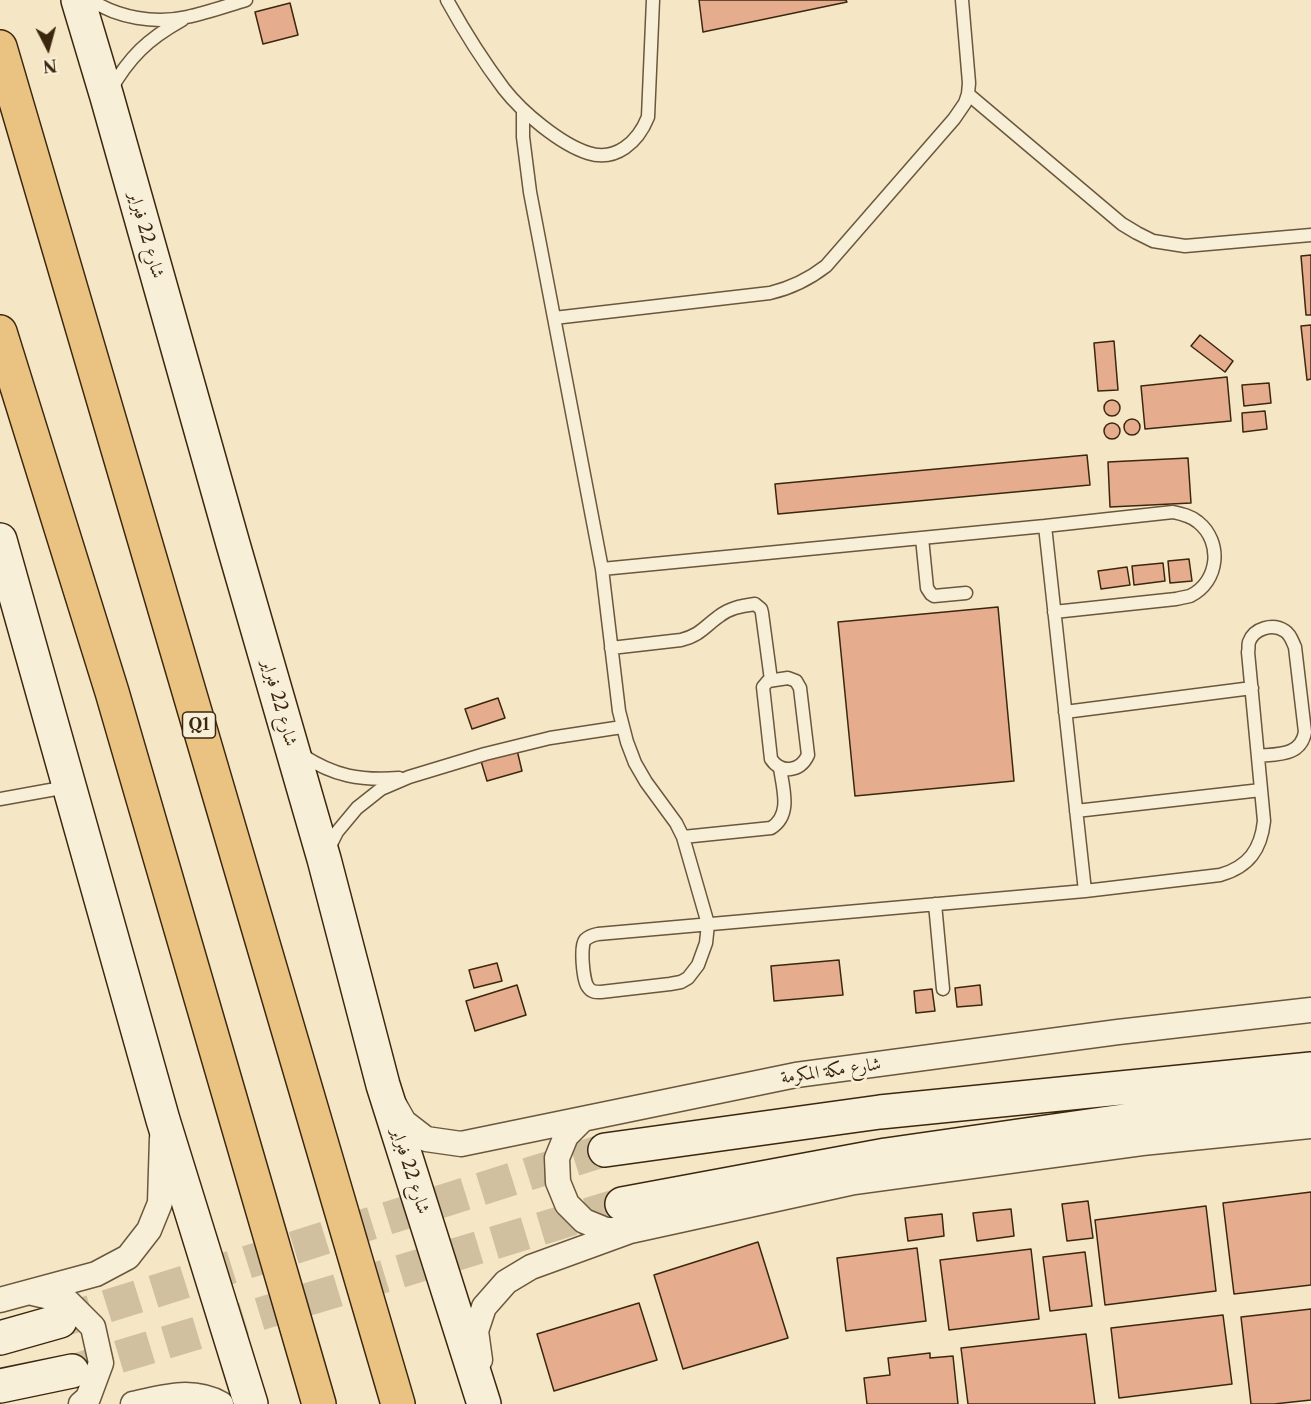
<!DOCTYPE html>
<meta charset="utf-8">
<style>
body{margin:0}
#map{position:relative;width:1311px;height:1404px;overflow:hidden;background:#f5e6c5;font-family:"Libre Caslon Text",serif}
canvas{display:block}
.north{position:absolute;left:18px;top:18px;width:60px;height:60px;-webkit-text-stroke:4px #f8efd9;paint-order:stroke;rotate:174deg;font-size:16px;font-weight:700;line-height:24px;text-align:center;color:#3b270e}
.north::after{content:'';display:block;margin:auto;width:21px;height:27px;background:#3b270e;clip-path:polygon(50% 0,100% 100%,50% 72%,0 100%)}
</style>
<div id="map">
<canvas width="1311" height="1404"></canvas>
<div class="north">N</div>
</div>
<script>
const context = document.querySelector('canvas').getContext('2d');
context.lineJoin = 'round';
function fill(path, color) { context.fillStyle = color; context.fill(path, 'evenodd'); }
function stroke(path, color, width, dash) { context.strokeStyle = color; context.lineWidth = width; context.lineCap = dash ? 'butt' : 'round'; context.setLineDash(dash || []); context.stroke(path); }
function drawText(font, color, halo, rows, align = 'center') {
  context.font = font + ' "Libre Caslon Text",Amiri,serif'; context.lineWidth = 5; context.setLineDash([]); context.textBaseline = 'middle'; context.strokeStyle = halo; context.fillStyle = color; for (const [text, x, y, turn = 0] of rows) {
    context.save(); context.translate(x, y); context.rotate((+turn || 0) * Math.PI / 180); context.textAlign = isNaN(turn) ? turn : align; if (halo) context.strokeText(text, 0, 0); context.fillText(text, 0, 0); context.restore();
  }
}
const building = new Path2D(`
 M699,0h147l1,2 -144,30z
 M290,3l8,32 -35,9 -8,-32z
 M1311,255v60h-5l-5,-59z
 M1311,325v54l-4,1 -6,-54z
 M1200,335l33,26 -8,11 -34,-26z
 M1114,341l4,49 -20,1 -4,-48z
 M1227,377l4,44 -86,8 -4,-43z
 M1269,383l2,20 -27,3 -2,-21z
 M1104 408a8 8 0 1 1 16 0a8 8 0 1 1-16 0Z
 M1265,411l2,18 -24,3 -1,-19z
 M1124 427a8 8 0 1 1 16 0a8 8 0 1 1-16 0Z
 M1104 431a8 8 0 1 1 16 0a8 8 0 1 1-16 0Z
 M1087,455l3,30 -312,29 -3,-30z
 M1188,458l3,45 -81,4 -2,-45z
 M1189,559l3,22 -22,2 -2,-22z
 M1163,563l2,18 -31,4 -2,-19z
 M1127,567l3,18 -29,4 -3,-18z
 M998,607l16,174 -159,15 -17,-174z
 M498,698l7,20 -33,11 -7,-20z
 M517,750l5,21 -35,10 -6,-20z
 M839,960l4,35 -69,6 -3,-35z
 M497,963l5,18 -28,7 -5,-18z
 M517,985l9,30 -51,16 -9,-30z
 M980,985l2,20 -25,2 -2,-19z
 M932,989l3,22 -19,2 -2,-22z
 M1311,1192v93l-77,9 -11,-91z
 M1088,1201l5,37 -26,3 -5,-37z
 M1206,1206l10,85 -111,14 -10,-85z
 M1011,1209l3,27 -37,5 -4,-28z
 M942,1214l2,22 -36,5 -3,-23z
 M758,1242l30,96 -105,31 -29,-94z
 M917,1248l9,73 -80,10 -9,-73z
 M1031,1249l8,70 -90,11 -9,-70z
 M1085,1252l7,54 -42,5 -7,-54z
 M639,1303l18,57 -103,31 -17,-57z
 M1311,1309v91l-37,4h-23l-10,-87z
 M1223,1315l9,69 -113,14 -8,-70z
 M1086,1334l9,70h-127l-7,-56z
 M930,1353v5l23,-2 5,48h-91l-3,-26 26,-3 -2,-17z`);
const secondaryTunnel = new Path2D(`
 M60,1321l545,-171
 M72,1371l550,-167`);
const service = new Path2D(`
 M91,0c27,18 64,24 96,17 19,-4 39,-11 59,-17
 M447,0c17,31 36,61 57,89 18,23 56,55 84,64 28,9 50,-11 60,-36l5,-117
 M110,91c19,-34 38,-52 72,-71
 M968,94l154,130 15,9 16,8 32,5 126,-11
 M523,110v27l7,55 72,377 17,142 8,31 8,21 11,19 30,41 7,14 25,87 -2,19 -8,22 -10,13 -7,4 -11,2 -69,8c-6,0 -10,0 -13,-5 -5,-6 -8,-41 -3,-47 4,-4 8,-5 13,-6l487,-43 135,-16c29,-8 41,-26 44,-54l-16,-169c1,-3 0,-7 1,-10 5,-14 24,-19 36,-11 6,4 7,10 10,16l10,85c-4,24 -27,22 -47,24
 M554,318l216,-25c21,-5 38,-13 56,-27l128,-147 11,-16 3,-9 1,-11 -7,-83
 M1045,526l40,365
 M922,538l5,50 4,6 3,2 32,-3
 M602,569l443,-43 128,-14c9,2 18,4 25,10 25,20 21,60 -8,74 -5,1 -10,2 -14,3l-122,13
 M611,648l70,-8c19,-5 22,-12 37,-23 11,-9 23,-11 37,-13l6,5 1,4 9,67
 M788,678l8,3 4,7 8,67c-8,17 -27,19 -37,4l-8,-72 5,-6z
 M1065,712l187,-24
 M302,755c32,21 58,26 97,23
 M0,799l67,-12
 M1076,811l185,-21
 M683,837l88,-9c21,-13 12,-39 9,-60
 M328,850l9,-18 20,-24 24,-19 28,-12 76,-23 65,-16 72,-11
 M935,904l8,85`);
const minor = new Path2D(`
 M395,1106l9,16 22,17 35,5 335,-69 322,-43 193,-22
 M583,1119l-17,17 -9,22 1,24 9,22 17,17 22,9h19
 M33,1293l34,8 26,26 8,36 -13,35 -7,6
 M0,1300l96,-26 32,-17 21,-27 11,-27 2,-65
 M480,1360l-4,-29 8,-24 22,-25 25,-15 99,-36 224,-49 288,-39 169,-17
 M133,1404c30,-7 60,-16 88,0`);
const secondary = new Path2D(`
 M78,0l29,97 126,447 91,315 59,226 101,319
 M0,540l163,580 88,284
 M605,1150l275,-38 431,-43
 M622,1204l264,-49 293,-42 132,-13
 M0,1338l60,-17
 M0,1386l72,-15`);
const motorway = new Path2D(`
 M0,47l398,1357
 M0,332l112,360 207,712`);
const shields = [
 [199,725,33]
];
const shieldNames = [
 ["Q1",199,725]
];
const streetNames = [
 ["شارع 22 فبراير",146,235,74],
 ["شارع 22 فبراير",279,703,74],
 ["شارع مكة المكرمة",831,1071,-8],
 ["شارع 22 فبراير",410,1171,72]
];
fill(building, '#e5ad8d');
stroke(building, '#3b270e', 1.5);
stroke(secondaryTunnel, '#d0c0a0', 33, [33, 16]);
stroke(service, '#6a573c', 15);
stroke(minor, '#6a573c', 27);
stroke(secondary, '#3b270e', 36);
stroke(motorway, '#3b270e', 36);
stroke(service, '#f8efd9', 12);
stroke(minor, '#f8efd9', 24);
stroke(secondary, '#f8efd9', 33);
stroke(motorway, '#eac382', 33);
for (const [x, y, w] of shields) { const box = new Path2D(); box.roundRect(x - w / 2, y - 13, w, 26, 4.5); context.fillStyle = '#f8efd9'; context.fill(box); stroke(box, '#3b270e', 1.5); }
drawText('bold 16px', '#3b270e', null, shieldNames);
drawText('18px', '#3b270e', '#f8efd9', streetNames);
</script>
